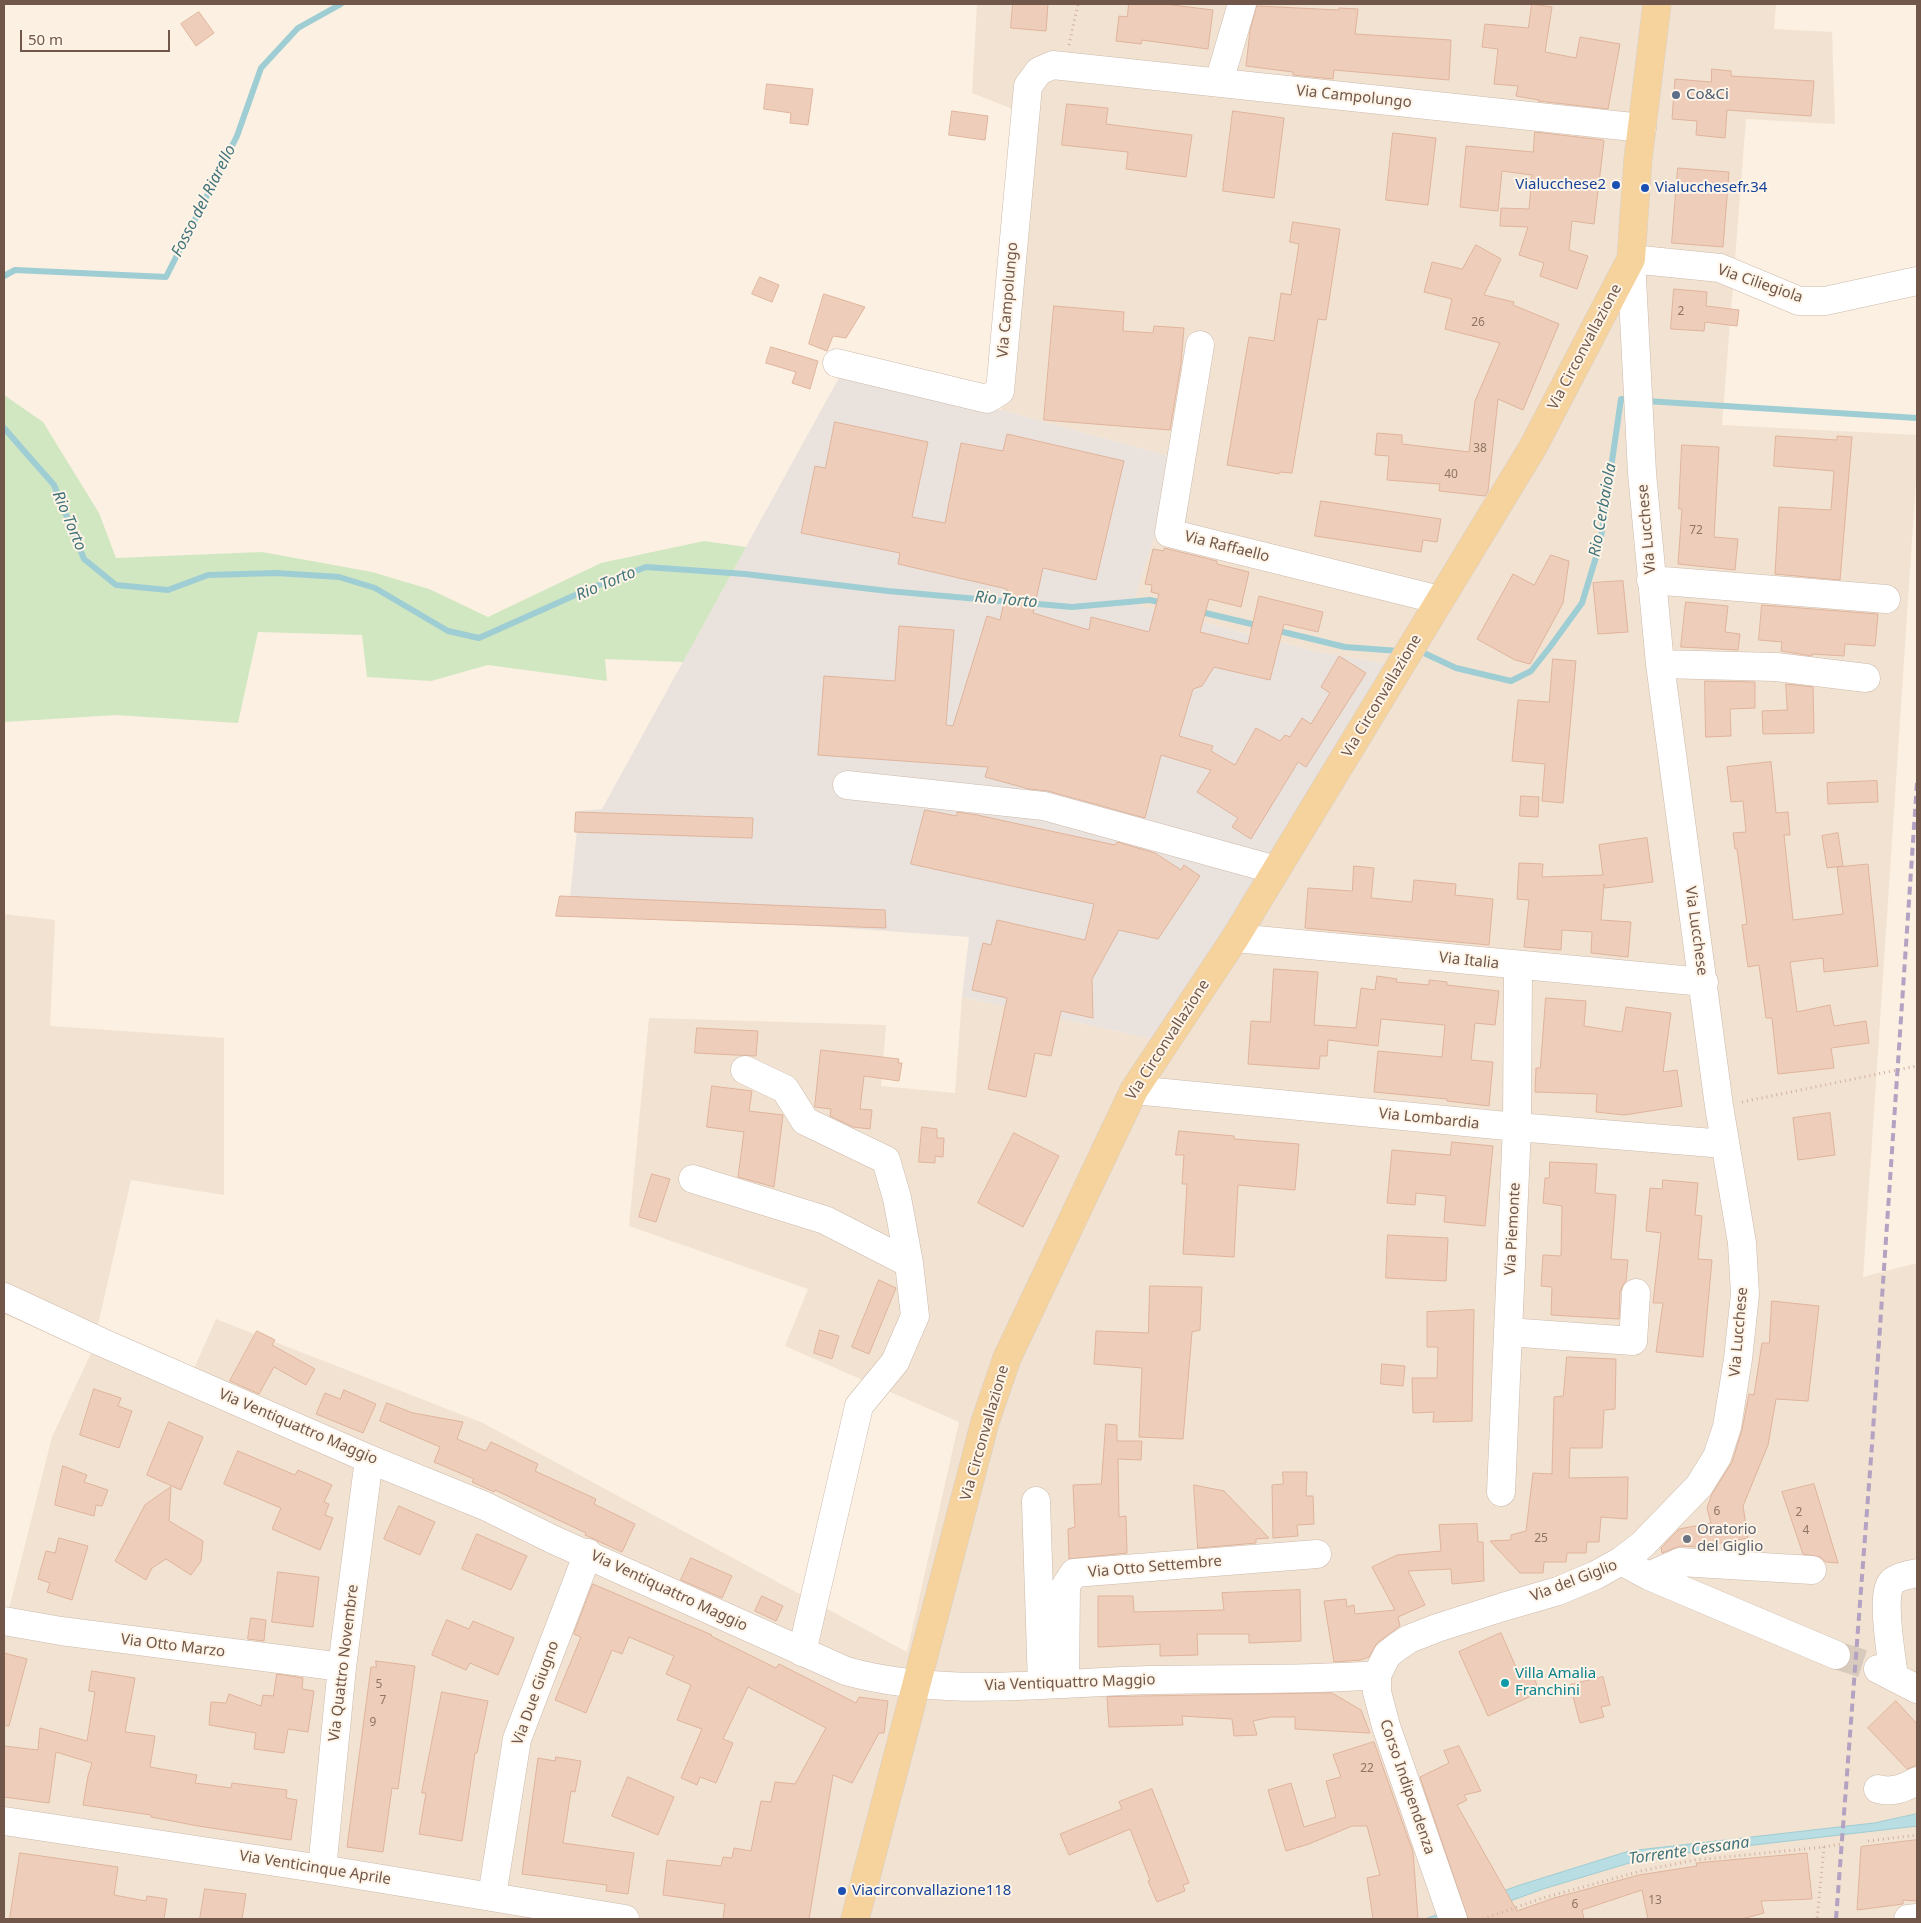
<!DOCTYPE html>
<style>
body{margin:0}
#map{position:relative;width:1921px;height:1923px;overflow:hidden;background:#fbf0e2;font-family:"Noto Sans",sans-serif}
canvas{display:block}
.frame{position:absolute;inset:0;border:5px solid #70574a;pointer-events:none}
.scale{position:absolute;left:20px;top:30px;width:150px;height:22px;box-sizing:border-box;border:2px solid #70574a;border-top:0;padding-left:6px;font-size:15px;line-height:18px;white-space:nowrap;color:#70574a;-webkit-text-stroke:4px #fef4e7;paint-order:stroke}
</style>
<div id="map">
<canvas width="1921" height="1923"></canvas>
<div class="frame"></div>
<div class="scale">50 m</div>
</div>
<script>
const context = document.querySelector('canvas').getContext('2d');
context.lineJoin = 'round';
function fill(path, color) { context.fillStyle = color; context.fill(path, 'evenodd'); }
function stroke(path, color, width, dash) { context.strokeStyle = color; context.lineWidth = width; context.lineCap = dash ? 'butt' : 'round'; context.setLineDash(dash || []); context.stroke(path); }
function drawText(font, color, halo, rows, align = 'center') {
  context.font = font + ' "Noto Sans",sans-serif'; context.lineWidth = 4; context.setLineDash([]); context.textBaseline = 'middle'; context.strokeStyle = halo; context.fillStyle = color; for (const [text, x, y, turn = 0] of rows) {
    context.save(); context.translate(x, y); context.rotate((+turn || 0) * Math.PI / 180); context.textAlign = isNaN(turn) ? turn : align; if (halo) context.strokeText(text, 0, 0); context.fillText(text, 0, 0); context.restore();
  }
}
const residential = new Path2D(`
 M977,4h799l-2,25 58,3 3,92 -89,-5 -24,306 195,10v30l-54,812 54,-14v656h-1913v-311l5,1 43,-172 40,-86 -88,-37v-400l51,6 -5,106 174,12v157l-93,-15 -39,171 92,40 32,-72 267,104 424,229 52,-230 -174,-76 23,-57 -179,-63 20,-208 237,7 -5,61 74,7 7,-96 204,45 226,-377 -74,-13 -185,-48 46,-145 -178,-49 32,-293 -61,-24z`);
const industrial = new Path2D(`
 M841,374l160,36 178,49 -46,145 185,48 74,13 -226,377 -204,-45 7,-60 -400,-29 10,-97 23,-2z`);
const green = new Path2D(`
 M4,395l39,27 56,91 17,45 146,-6 110,20 57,17 59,28 113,-54 103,-22 42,6 -63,115 -78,-3 2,22 -119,-16 -57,16 -64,-4 -5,-42 -104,-3 -20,91 -122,-8 -112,7z`);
const water = new Path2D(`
 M1917,1814v12l-223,26 -58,9 -93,28 -82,30h-36l95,-34 109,-34 245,-28z`);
const stream = new Path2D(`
 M4,276l11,-6 151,7 71,-141 24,-68 37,-40 43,-24
 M1646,401l271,17
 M4,428l50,57 30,74 32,26 52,5 40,-15 68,-2 63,4 36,11 73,43 31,7 112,-50 55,-21 99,7 143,17 124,11
 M1027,603l45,4 78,-7 13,3
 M1197,611l63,15
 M1275,630l70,17 54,4
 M1426,654l30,14 55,13 20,-10 19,-24 32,-44 18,-59 21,-145 12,1`);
const building = new Path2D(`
 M1013,4h35l-2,27 -35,-3z
 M1129,4h35l49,6 -5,39 -66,-9 -1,4 -25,-3 3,-25 8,1z
 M1532,4l20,3 -7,45 31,6 4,-21 40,7 -12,65 -70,-8 1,-1 -23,-4 2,-10 -24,-2 4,-35 -16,-2 3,-23 43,4z
 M1257,6l82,4v-2l19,1 -3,25 96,6 -2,40 -115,-10 -1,9 -40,-4v-3l-47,-6 4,-35z
 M199,12l15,21 -18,13 -15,-22z
 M1712,69l19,2v5l83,5 -3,35 -84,-6 -2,28 -29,-3 1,-14 -25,-2 3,-40 36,3z
 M767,84l46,5 -5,36 -18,-2 1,-10 -27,-4z
 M1067,104l41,4 -2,16 86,11 -6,42 -60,-8 2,-17 -66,-7z
 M952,111l36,5 -3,24 -36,-5z
 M1233,111l51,7 -10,80 -51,-7z
 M1535,132l68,8 1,1 -10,83 -22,-3 -3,29 19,6 -11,33 -37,-13 4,-13 -25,-8 9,-28 -28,-1 1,-18 28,1 3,-34 -30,-4 -4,40 -38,-4 6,-61 67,6z
 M1393,133l43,5 -8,67 -42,-5z
 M1678,168l51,4 -6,75 -51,-4z
 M1293,222l47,7 -14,91 -8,-1 -26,154 -13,-1v2l-52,-9 22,-128 25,4 7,-48 10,2 8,-51 -9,-2z
 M1476,245l25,14 -17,36 30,7 -1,3 46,19 -36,86 -25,-11 -10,92 -3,5 -46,-5 1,-7 -53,-4 2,-24 -14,-1 2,-22 25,2v9l67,8 6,-51 25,-58 -55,-14 7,-30 -28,-7 8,-30 30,7z
 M760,277l19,8 -7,17 -20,-8z
 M1674,289l33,3 -1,14 33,4 -2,16 -32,-4 -1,9 -33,-2z
 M824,294l41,13 -19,31 -13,-2 -6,15 -18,-7z
 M1054,306l70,6 -1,19 30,2 1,-7 30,2 -3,36 -11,66 -126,-10z
 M771,347l47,14 -8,28 -18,-6 4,-11 -30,-9z
 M835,422l93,20 -16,75 33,6 16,-80 42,8 4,-17 117,27 -28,119 -53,-12 -10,45 56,17 2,-13 58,15 10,-38 -8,-2 1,-7 -7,-1 8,-35 11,2v-3l53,13v3l32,8 -8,35 -32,-8 -9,33 48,12 11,-48 64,16 -5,20 -34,-8 -14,56 -56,-13 -12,19 -9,3 -14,47 34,10 -2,5 24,14 21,-37 24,13 5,-6 5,2 12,-19 9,6 19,-31 -9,-6 18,-31 27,17 -60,94 -8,-5 -47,77 -19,-12 6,-9 -41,-26 14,-22 -50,-15 -16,63 -97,-27 -19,-2 -44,-12 3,-10 -170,-12 6,-79 71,5 4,-55 55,4 -8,95 7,1 34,-110 13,4 7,-31 -109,-25 2,-11 -99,-20 14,-67 10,2z
 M1776,436l61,4v-4l15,1 -12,143 -65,-6 4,-67 52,3 3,-39 -60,-5z
 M1682,445l37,2 -5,90 24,2 -3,31 -57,-6 4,-55h-3z
 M1321,501l120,18 -4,23 -14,-2 -2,12 -106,-16z
 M1551,555l18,6 -6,42 -33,61 -15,-4 -38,-21 36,-65 21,11z
 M1623,581l5,51 -30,2 -5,-51z
 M1686,602l42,4 -3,26 15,2 -2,16 -57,-3z
 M1762,605l116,9 -3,32 -30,-2 -1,12 -32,-2v2l-31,-5 1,-9 -23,-2z
 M1553,659l23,2 -13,142 -21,-2 3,-37 -33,-3 6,-61 31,2z
 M1705,681l50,1v26l-25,1 1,27 -25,1z
 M1786,684l27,3 1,46 -51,1 -1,-23 25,-1z
 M1771,762l5,51 12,-1 2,23h-6l9,85 50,-6 -6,-47 31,-3 10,102 -54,6 -1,-14 -33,4 7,50 33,-7 4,21 32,-5 3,22 -38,5 3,20 -56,6 -6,-56h-6l-7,-53 -11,2 -6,-42 5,-1 -10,-75h-2l-2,-16 13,-1 -3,-31 -12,1 -4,-35z
 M1877,781l1,21 -50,2 -1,-21z
 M1521,796l18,1 -1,20 -18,-1z
 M925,810l32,6v-4l20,3 138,30 2,-3 38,11 26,17 3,-5 16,11 -42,63 -39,-9 -27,49 1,39 -32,-7 -10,45 -16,-3 -9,44 -38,-8 19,-91 -35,-8 11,-47 8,2 6,-25 88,20 9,-36 -183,-40z
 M576,812l177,6 -1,20 -177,-6z
 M1838,833l5,33 -16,2 -5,-32z
 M1647,838l6,44 -48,6 -1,-4 -3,36 30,2 -3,35 -37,-4 1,-21 -30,-2 -1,20 -37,-3 5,-47 -12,-1 2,-36 24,1 -1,13 61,-2 -4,-30z
 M1354,866l20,2 -3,30 41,4 2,-22 42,4 -1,11 38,4 -4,46 -184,-17 3,-40 44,3z
 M560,896l325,14 1,18 -330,-12z
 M1274,969l44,3 -4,53 42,3 5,-40 14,2 2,-14 20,3 -1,3 33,3v-5l18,2v3l52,6 -4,34 -20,-2 -4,37 22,2 -4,44 -42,-5v-2l-73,-7 4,-41 64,6 3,-32 -64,-6 -3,27 -50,-6 -1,16h-7l-1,13 -71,-5 3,-43 19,1z
 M1546,998l40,3 -2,25 38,6 4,-25 45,6 -8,59 14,-2 5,36 -58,9 -28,-3 1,-18 -62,-2 1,-24h4z
 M697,1028l61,3 -2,25 -61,-3z
 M821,1050l78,9 -1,4h4l-3,18 -35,-5 -4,33 12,1 -2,19 -17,-2 -23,-11 1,-7 -16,-2z
 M712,1086l40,5 -3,20 34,4 -9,72 -36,-10 6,-45 -37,-5z
 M1830,1113l5,42 -37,5 -5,-42z
 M922,1127l15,2v9h7l-1,19 -8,-1v7l-16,-1z
 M1179,1131l55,5v3l65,5 -4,46 -57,-5 -4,72 -51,-3 4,-70h-5l2,-29h-8z
 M1014,1133l45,23 -36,71 -45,-24z
 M1452,1142l41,4 -8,80 -41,-4 2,-26 -30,-3 -1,12 -28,-2 5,-53 58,5z
 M1550,1162l47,2 -2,29 21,2 -5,64 17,1 -2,21 -3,4 -3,7 -1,27 -68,-4 1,-28 -11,-1 2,-31 18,1 1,-50 -19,-3 2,-25h4z
 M652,1174l18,5 -14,43 -17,-5z
 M1663,1180l35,3 -3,32 7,1 -4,43 14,1 -9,97 -47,-5 7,-49h-10l8,-70 -15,-2 4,-43 12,1z
 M1388,1235l60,3 -2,43 -60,-3z
 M879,1280l17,8 -27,66 -17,-7z
 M1150,1286l52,1 -2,43 -8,2 -9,107 -44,-2 3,-69 -48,-4 2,-33 52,2z
 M1772,1301l47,5 -11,95 -32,-2 -8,46 -25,61 5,32 -50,9 -18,-1 -18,7 -1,-5 18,-19 32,-6 -4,-15 5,-14 20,-32 10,-32 7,-36 5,1 8,-52h7z
 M1474,1310l-2,111 -39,1 1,-10 -21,1 -1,-35h25l1,-31h-11v-35z
 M820,1330l19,6 -7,23 -18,-6z
 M257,1331l18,9 -3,5 43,24 -9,16 -32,-18 -15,27 -29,-13z
 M1567,1357l49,2 -1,50 -11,1 -2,38h-32l-1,30 59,-1 -1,42 -26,-2 -2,25h-12l-1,11h-19l-1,9h-22l-1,11h-23l-30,-32 21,-1v-5l15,-4 7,-58 19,1 2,-77 9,-1z
 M1382,1364l23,2 -2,20 -22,-2z
 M94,1389l27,9 -3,8 14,5 -13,37 -39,-13z
 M344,1390l32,14 -13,29 -47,-19 9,-21 15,6z
 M387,1403l26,10 50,9 -6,17 29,12 5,-9 47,22 -3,7 61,28 -2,5 41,20 -13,28 -37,-17 1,-2 -91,-43 -1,2 -22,-10 2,-3 -40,-17 6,-15 -60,-26z
 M169,1422l34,15 -22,53 -34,-15z
 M1106,1424l11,1v16h25l-1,19 -23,-1 1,58 7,-1 1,37 -58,6 -1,-30 7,-2 -2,-42 28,-1z
 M238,1451l57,24 3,-5 34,15 -8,17 5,2 -4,11 8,3 -13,32 -48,-21 9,-21 -57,-24z
 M63,1466l24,9 -3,7 24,8 -6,16 -6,-1 -2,11 -39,-11z
 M1283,1472h24l-1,24h7l1,28 -17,1 1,11 -25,2 -1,-53 11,-1z
 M1814,1484l24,79 -12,-1 -6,-5 -17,-3 -21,-62z
 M1194,1485l30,6 45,47 -13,1v4l-58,5z
 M171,1487l-2,34 34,20 -2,20 -10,14 -25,-16 -14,9 -6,12 -31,-19 30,-56z
 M399,1506l36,16 -15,33 -36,-16z
 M1477,1524l1,18h5l1,39 -32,3 -1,-15 -43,2 17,34 -27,12 2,9 -23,17 -8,14 -8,3 -27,2 -10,-61 22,-2 1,8 7,-2 1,9 40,-4 -23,-43 25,-12 44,-4 -2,-26z
 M477,1534l50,22 -16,34 -49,-21z
 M59,1538l29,8 -16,54 -25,-8 3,-9 -12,-4 8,-28 9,2z
 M691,1558l41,18 -10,22 -41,-18z
 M278,1572l41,5 -6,50 -41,-5z
 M593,1584l119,51 -1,1 65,32 3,-4 77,39 3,-6 29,4 -4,32h-5l-27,50 -19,-8 -24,144h-86l2,-15 -62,-9 4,-35 54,6 2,-9 9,1 2,-10 17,3 10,-50 10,1 4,-20 20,2 31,-56 -78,-41 -25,52 10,4 -17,40 -16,-6 -3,8 -16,-7 21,-49 -25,-9 14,-35 -25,-11 8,-18 -45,-19 -7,17 -10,-4 -26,63 -31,-13 26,-63 -7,-3z
 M1300,1590l1,51 -52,2v-9h-52l1,21 -38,1v-12l-62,3v-51h35l1,16 90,-2 -2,-17z
 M762,1596l21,10 -7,15 -21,-10z
 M251,1618l15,2 -2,21 -16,-2z
 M447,1620l22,9 4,-8 41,17 -16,37 -28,-12 -4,7 -34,-15z
 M1501,1633l18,41 11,-5 10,23 -52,24 -29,-64z
 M4,1653l23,6 -18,67h-5z
 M376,1661l39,5 -17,123 -6,-1 -9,64 -36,-5 24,-180h5z
 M92,1671l43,7 -10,54 30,4 -5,31 47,8 -2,8 36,5 1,-5 55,7 -1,8 11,2 -6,40 -93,-14 -47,-9v-2l-68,-10 5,-29 4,-13 -36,-11 -7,51 -45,-6v-51l34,4 2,-22 47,13 8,-49 -6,-1z
 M277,1674l26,4 -1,11 12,2 -6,41 -20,-3 -4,24 -30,-4 2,-16 -47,-8 2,-23 15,1 3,-9 32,12 2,-11 10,1z
 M1603,1677l7,28 -9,2 3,10 -24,6 -10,-38z
 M442,1692l46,9 -11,52h-2l-13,88 -43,-7 7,-41h-4z
 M1332,1693l29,17 9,23 -75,-4v-12h-24l-18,4 4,14 -23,1 -2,-17 -50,-3 1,9 -74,2 -2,-30z
 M1896,1701l21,23v41l-10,4 -39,-41z
 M1374,1742l39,110 5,67h-45l-6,-41 13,-3 -13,-49h-15l-43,18 -23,7 -18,-61 23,-7 13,44 32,-10 -10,-36 15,-4 -8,-22z
 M1459,1746l22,45 -17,4 3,5 -10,5 60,106 37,-13 85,-23 58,-9 -1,-3 111,-10 5,46 -51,2 3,12 -22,6h-94l-6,-29 -60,20 2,9h-116l-48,-142 29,-14 -5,-12z
 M556,1757l25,4 -6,31 -4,-1 -8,52 71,10 -6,41 -22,-3 1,-6 -85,-11 16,-116 17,3z
 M628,1777l46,20 -16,38 -46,-19z
 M1152,1789l37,94 -6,2 2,6 -28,11 -9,-21 2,-1 -20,-51 -61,26 -9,-21 62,-25 -3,-7z
 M1917,1840v61l-14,-1v4l-46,6 4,-63z
 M20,1853l98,14 -4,28 32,6 1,-5 20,3 -3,20h-154z
 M205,1889l41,5 -4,25h-42z`);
const minorTunnel = new Path2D(`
 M1836,1655l40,13`);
const path = new Path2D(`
 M1069,45l9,-41
 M1742,1102l175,-36
 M1868,1841l49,-6
 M1824,1847l17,-3
 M1483,1919l60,-21 98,-27 54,-11 129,-13 -7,72`);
const minor = new Path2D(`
 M1219,82l23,-78
 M1200,345l-31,188 271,67
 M837,363l150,36 13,-8 28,-305 11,-15 14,-6 589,63
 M1651,580l235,19
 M1660,664l116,3 90,11
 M847,785l197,21 232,64
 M1235,938l469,44
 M745,1070l40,19 20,32 81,39 11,38 12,65 6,53 -20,46 -36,44 -57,246
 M1134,1090l383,37 208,17
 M693,1179l132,41 84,43
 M4,1297l97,45 268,117 116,47 69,34 292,131c98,27 203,12 303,9 76,-2 152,1 228,-5
 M1508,1332l125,9 3,-48
 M1501,1492l16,-365 1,-161
 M1036,1501l6,184
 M1621,1561l28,15 187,79
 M1649,1576l31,-14 132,8
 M4,1621l57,10 281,36
 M1878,1669l39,20
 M1894,1677c-2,-17 -14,-85 -2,-95 6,-6 17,-7 25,-9
 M1065,1684l1,-99 8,-12 243,-19
 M1878,1789c15,4 26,-1 39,-8
 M4,1821l318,48 303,50
 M322,1869l20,-202 27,-208
 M492,1896l25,-157 71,-186
 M1453,1919l-67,-193 -9,-34v-17l10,-20 10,-8 12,-8 28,-11 66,-21 55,-16 38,-16 25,-14 21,-16 57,-59 18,-29 10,-30 11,-68 7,-65 -3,-51 -23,-137 -59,-442 -18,-191 -11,-214 89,9 79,33h26l92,-20
 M1908,1919l9,-1`);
const major = new Path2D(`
 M855,1919l130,-497 22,-64 127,-268 101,-152 298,-491 98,-188 7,-100 19,-155`);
const rail = new Path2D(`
 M1836,1919l36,-474 45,-662`);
const markers = [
 [1676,95,5,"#5c6f8a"],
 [1616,185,5,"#1a4fb4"],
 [1645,188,5,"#1a4fb4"],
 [1687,1539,5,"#6b7280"],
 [1505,1683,5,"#0f9aa8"],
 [842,1891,5,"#1a4fb4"]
];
const numberNames = [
 ["2",1681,312],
 ["26",1478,323],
 ["38",1480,449],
 ["40",1451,475],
 ["72",1696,531],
 ["6",1717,1512],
 ["2",1799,1513],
 ["4",1806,1531],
 ["25",1541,1539],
 ["5",379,1685],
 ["7",383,1701],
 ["9",373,1723],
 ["22",1367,1769],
 ["13",1655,1901],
 ["6",1575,1905]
];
const serviceNames = [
 ["Co&Ci",1686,95]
];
const streetNames = [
 ["Via Campolungo",1354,97,6],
 ["Via Ciliegiola",1760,284,19],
 ["Via Campolungo",1008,300,-85],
 ["Via Circonvallazione",1585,347,-62],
 ["Via Lucchese",1647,529,-95],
 ["Via Raffaello",1227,547,14],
 ["Via Circonvallazione",1382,696,-59],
 ["Via Lucchese",1696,931,82],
 ["Via Italia",1469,961,6],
 ["Via Circonvallazione",1168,1040,-57],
 ["Via Lombardia",1429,1119,6],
 ["Via Piemonte",1513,1229,-87],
 ["Via Lucchese",1739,1332,-85],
 ["Via Ventiquattro Maggio",298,1427,23],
 ["Via Circonvallazione",985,1433,-74],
 ["Via Otto Settembre",1155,1567,-5],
 ["Via del Giglio",1574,1581,-21],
 ["Via Ventiquattro Maggio",669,1591,25],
 ["Via Otto Marzo",173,1646,7],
 ["Via Quattro Novembre",344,1663,-83],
 ["Via Ventiquattro Maggio",1070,1683,-2],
 ["Via Due Giugno",536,1693,-70],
 ["Corso Indipendenza",1407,1787,71],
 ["Via Venticinque Aprile",315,1868,9]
];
const transitNames = [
 ["Vialucchese2",1606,185,"right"],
 ["Vialucchesefr.34",1655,188],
 ["Viacirconvallazione118",852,1891]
];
const worshipNames = [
 ["Oratorio",1697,1530],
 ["del Giglio",1697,1547]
];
const cultureNames = [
 ["Villa Amalia",1515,1674],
 ["Franchini",1515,1691]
];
const waterNames = [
 ["Fosso del Riarello",204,201,-63],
 ["Rio Cerbaiola",1603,510,-80],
 ["Rio Torto",69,521,67],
 ["Rio Torto",606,584,-23],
 ["Rio Torto",1006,600,5],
 ["Torrente Cessana",1689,1851,-8]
];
fill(residential, '#f2e2d1');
fill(industrial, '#eae2dd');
fill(green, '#d1e7c1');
fill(water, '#b8dde2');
stroke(water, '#9fcdd4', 1);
stroke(stream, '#9fcdd4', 6);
fill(building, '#eecebb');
stroke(building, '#e0b49c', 1);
stroke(minorTunnel, '#d8cabc', 28, [28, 14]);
stroke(minor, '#cdbaac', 29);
stroke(major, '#d7d0cc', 29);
stroke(path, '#d3b19f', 3, [1, 4]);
stroke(minor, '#fff', 28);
stroke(major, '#f6d39d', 28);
stroke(rail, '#b3a2c2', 4, [8, 5]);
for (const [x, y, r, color] of markers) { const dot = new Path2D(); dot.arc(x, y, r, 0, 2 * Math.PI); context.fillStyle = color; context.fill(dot); stroke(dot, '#fef4e7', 2); }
drawText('12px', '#907566', null, numberNames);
drawText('15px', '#4e5e75', '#fef4e7', serviceNames, 'left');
drawText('15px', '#70574a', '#fef4e7', streetNames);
drawText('15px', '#164399', '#fef4e7', transitNames, 'left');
drawText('15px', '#5b616d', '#fef4e7', worshipNames, 'left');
drawText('15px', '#0d838f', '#fef4e7', cultureNames, 'left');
drawText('italic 16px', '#42747c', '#fef4e7', waterNames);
</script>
